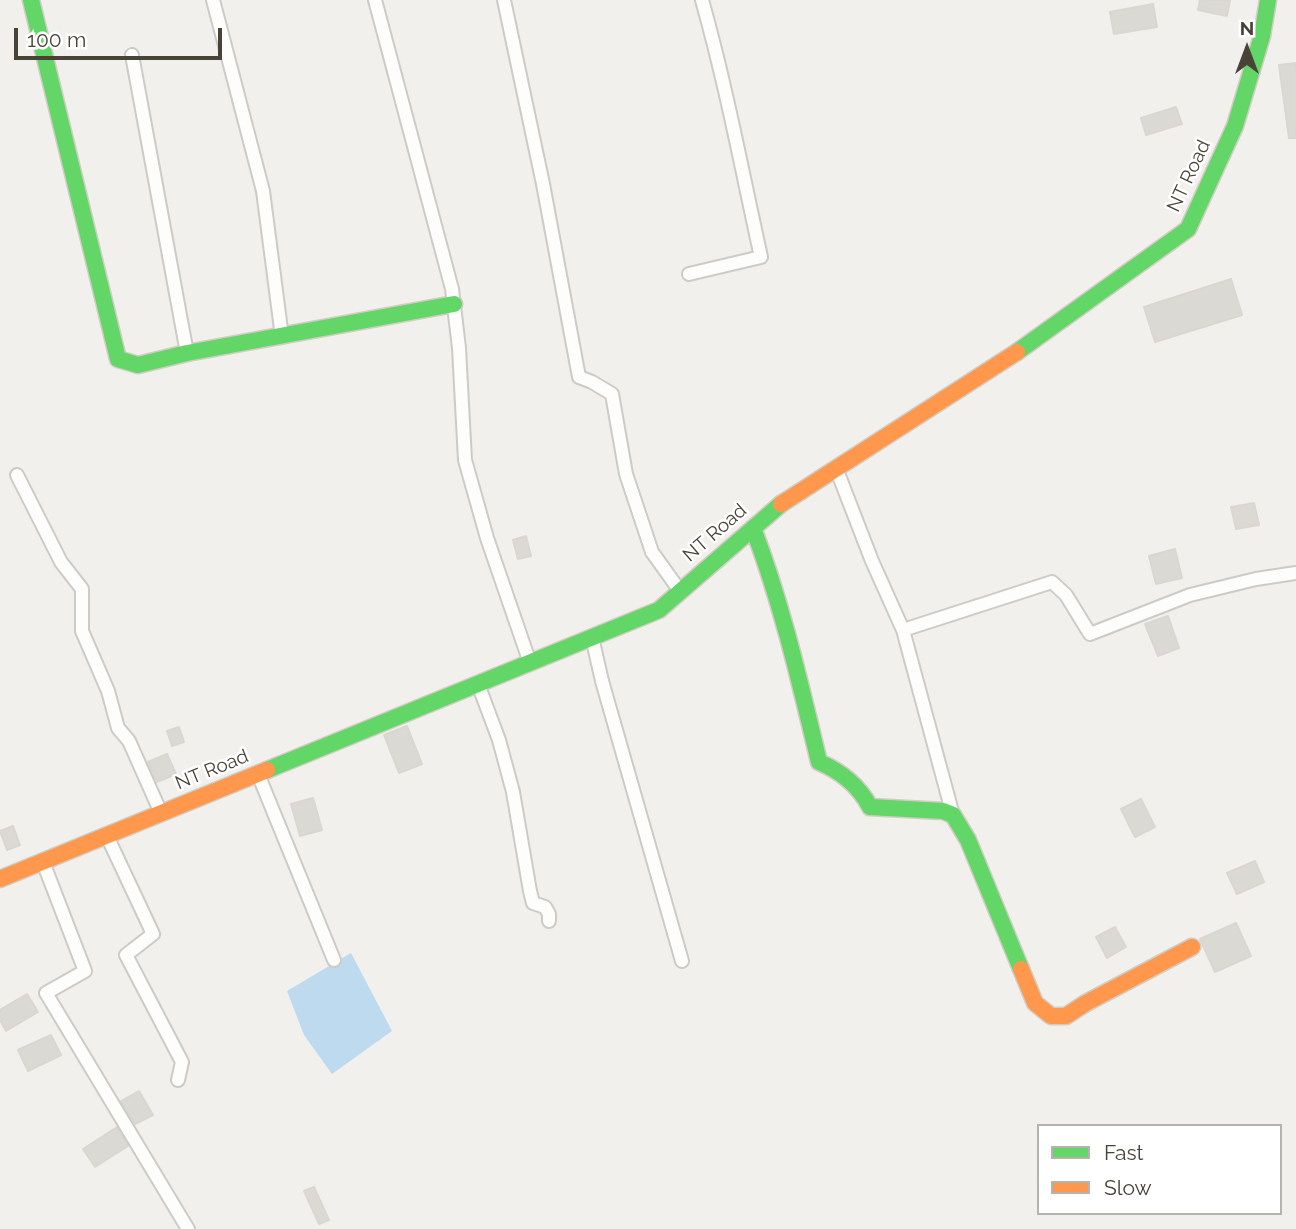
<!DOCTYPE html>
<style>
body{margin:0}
#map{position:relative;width:1296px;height:1229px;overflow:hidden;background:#f1f0ec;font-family:Raleway,sans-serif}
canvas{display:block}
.legend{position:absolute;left:1037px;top:1124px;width:245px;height:91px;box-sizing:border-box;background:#fff;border:2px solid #b6b3af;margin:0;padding:9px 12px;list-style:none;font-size:21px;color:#484237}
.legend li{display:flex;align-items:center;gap:14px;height:35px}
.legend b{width:35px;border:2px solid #b6b3af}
.north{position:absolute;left:1212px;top:14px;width:70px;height:70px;-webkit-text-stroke:5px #fff;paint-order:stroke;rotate:0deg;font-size:19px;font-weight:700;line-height:28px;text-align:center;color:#484237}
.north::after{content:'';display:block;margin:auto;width:24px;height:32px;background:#484237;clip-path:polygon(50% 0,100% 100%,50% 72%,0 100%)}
.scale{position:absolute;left:14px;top:28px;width:208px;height:32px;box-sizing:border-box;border:4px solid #484237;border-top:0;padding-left:9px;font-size:21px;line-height:24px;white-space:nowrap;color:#484237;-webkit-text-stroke:5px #fff;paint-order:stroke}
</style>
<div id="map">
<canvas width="1296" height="1229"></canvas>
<ul class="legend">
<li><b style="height:9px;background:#63d668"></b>Fast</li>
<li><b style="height:9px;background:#ff974d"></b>Slow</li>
</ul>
<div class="north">N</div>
<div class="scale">100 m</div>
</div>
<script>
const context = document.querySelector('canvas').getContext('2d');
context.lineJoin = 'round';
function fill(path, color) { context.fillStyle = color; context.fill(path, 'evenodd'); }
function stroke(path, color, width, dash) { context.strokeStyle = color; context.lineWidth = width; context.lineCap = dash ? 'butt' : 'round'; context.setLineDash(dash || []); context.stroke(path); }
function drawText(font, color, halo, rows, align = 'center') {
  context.font = font + ' Raleway,sans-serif'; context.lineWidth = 5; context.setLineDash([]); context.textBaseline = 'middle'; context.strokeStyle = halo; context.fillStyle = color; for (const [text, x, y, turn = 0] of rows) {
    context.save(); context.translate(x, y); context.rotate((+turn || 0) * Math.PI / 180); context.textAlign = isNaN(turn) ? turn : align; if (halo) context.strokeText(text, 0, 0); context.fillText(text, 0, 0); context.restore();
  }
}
const water = new Path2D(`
 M351,953l41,78 -60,43 -28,-39 -17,-44z`);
const building = new Path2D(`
 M1200,0h30l-3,16 -29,-6z
 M1153,4l4,23 -43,7 -4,-22z
 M1296,63v75h-7l-10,-73z
 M1176,107l6,17 -36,11 -5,-17z
 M1231,279l11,36 -87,27 -11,-35z
 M1254,503l5,22 -23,4 -5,-22z
 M526,536l5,20 -13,3 -5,-19z
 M1175,549l7,29 -26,6 -7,-28z
 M1168,616l11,32 -21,8 -13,-32z
 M407,726l15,38 -23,9 -15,-38z
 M179,727l5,15 -12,4 -5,-15z
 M167,754l9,20 -19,8 -9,-20z
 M313,798l9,32 -22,6 -9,-32z
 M1141,799l14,28 -20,10 -14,-28z
 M13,826l7,19 -13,5 -7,-19z
 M1255,861l9,21 -27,12 -10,-21z
 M1236,923l15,33 -36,16 -15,-33z
 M1115,927l11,20 -19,11 -11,-21z
 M27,994l11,18 -32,19 -6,-11v-10z
 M51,1035l10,20 -33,16 -10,-21z
 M139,1091l14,24 -18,9 -14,-23z
 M117,1127l11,19 -33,21 -12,-18z
 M314,1187l15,33 -10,4 -15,-33z`);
const street = new Path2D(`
 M213,0l50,191 19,146
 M375,0l77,289 7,59 6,112 22,78 43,125
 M504,0l39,184 36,193 13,5 20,12 14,80 26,78 28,39
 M132,55l55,298
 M689,274l72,-17c-19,-86 -35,-172 -59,-257
 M836,468l36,93 31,69 149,-48 14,13 24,39 100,-39 66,-16 40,-6
 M17,475l44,87 21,27v42l26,60 10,37 11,13 32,72
 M903,630l50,185
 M592,637l10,44 80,280
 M478,684l21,56 14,52 17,99 3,12 12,4 4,7v7
 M258,774l76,186
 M107,836l46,98 -27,21 56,107 -4,18
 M43,862l42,109 -39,22 142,236`);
const fast = new Path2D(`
 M31,0l87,359 20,6 49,-12 267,-49
 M1017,352l171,-123 47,-103 27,-90 6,-36
 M753,528c29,76 47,155 66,234 21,9 40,24 51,45l73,4 10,4 15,25 53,129
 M267,770l392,-160 122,-106`);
const slow = new Path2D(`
 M781,504l236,-152
 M0,879l267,-109
 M1021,969l14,34 16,13h15l20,-13 106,-56`);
const streetNames = [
 ["NT Road",1189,176,-65],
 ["NT Road",715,533,-41],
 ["NT Road",212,770,-22]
];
fill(water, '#bddaef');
fill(building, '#dbd9d4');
stroke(building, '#dad7d2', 2);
stroke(street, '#cdcbc7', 16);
stroke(fast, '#d1cdc3', 19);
stroke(slow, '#d1cdc3', 19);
stroke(street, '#fdfdfc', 12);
stroke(fast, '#63d668', 16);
stroke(slow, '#ff974d', 16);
drawText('19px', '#484237', '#fff', streetNames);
</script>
